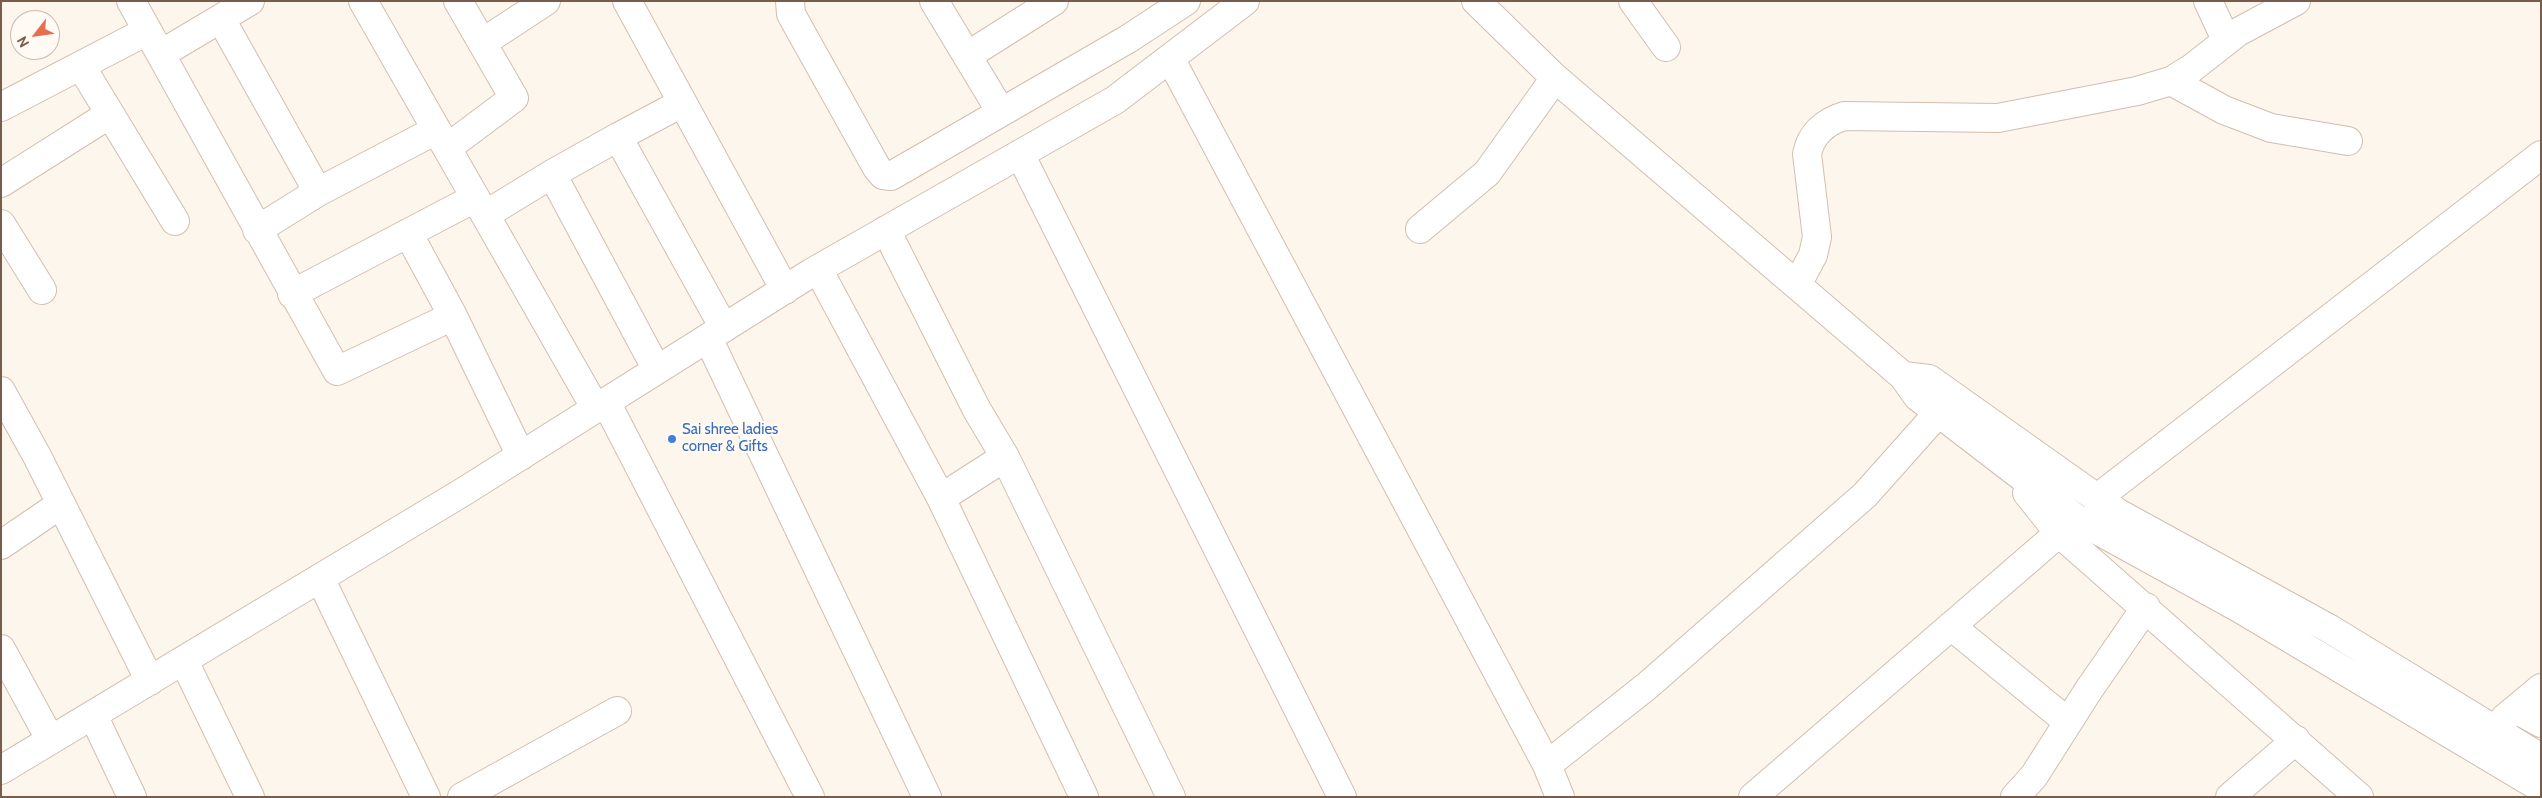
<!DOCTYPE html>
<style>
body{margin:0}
#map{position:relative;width:2542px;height:798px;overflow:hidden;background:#fdf6ec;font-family:Cabin,sans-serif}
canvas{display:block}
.frame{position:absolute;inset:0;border:2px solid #7a5c4d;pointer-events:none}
.north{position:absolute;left:10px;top:10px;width:50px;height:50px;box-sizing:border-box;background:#fffaf3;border:1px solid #cabbb1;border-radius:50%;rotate:240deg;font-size:14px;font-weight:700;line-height:20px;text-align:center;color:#7a5c4d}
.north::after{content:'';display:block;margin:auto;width:18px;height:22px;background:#e76f51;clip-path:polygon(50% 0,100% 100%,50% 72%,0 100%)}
</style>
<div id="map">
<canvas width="2542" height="798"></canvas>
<div class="frame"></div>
<div class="north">N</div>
</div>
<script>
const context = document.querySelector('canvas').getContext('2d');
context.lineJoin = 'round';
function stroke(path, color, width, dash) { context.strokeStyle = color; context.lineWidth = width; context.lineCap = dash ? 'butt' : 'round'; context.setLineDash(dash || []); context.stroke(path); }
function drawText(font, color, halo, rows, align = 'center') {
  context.font = font + ' Cabin,sans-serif'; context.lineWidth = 4.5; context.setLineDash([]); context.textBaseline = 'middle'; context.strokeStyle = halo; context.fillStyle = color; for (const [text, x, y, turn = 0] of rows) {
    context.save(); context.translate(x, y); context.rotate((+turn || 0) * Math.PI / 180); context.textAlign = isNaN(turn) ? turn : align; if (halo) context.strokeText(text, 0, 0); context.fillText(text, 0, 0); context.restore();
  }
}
const minor = new Path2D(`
 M131,1l206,370 116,-55 68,140
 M363,1l233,408
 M627,1l158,289
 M790,1l1,13 10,18 76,136 6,7 8,1 237,-137 58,-38
 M934,1l67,111
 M1476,1l79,77 348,298 15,21 159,122 162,89 302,180
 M1633,1l33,46
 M2208,1l18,39
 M221,19l97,173 118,-62
 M482,43l64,-42
 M161,54l89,-53
 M967,56l87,-55
 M1170,58l377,707 13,32
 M81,66l94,155
 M2171,81l53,29 47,18 77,13
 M1,107l146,-76
 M618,137l64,-34
 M447,148l67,-50 -56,-97
 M1020,154l322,643
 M552,174l66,-37 106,191
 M1,183l109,-69
 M485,215l67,-41 105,196
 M1,224l41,66
 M1420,229l67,-56 68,-95
 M257,230l61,-38
 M408,233l45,83
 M818,269l123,229 64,-41 -28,-47 -91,-180
 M1797,285l16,-30 4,-18 -10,-83c4,-20 18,-32 37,-38l154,2 139,-27 34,-10 21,-13 46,-36 58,-31
 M292,294l183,-96
 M708,338l219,459
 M1903,376l26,3 189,134 212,116 211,129
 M1,391l36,65 113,225
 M606,402l204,395
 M1005,457l166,340
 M2027,493l32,40 300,264
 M941,498l143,299
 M2096,499l445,-344
 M1,545l60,-41
 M320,578l106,219
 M1951,626l117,96
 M1,649l49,90
 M184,661l66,136
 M2516,709l25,14
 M93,715l39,82
 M2495,730l10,-12 36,-30
 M1547,765l100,-79 218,-191 74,-83
 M1,770l462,-278 348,-219 304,-173 130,-99
 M462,797l155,-86
 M1753,797l306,-264
 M2015,797l19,-21 54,-85 58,-84
 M2230,797l66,-57`);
const markers = [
 [672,439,5,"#3f7fe0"]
];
const shopNames = [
 ["Sai shree ladies",682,430],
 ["corner & Gifts",682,447]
];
stroke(minor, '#d1beb0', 30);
stroke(minor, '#fff', 28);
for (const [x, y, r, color] of markers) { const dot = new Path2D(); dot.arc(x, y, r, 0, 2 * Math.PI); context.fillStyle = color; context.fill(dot); stroke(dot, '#fffaf3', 2); }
drawText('15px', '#366cbe', '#fffaf3', shopNames, 'left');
</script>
